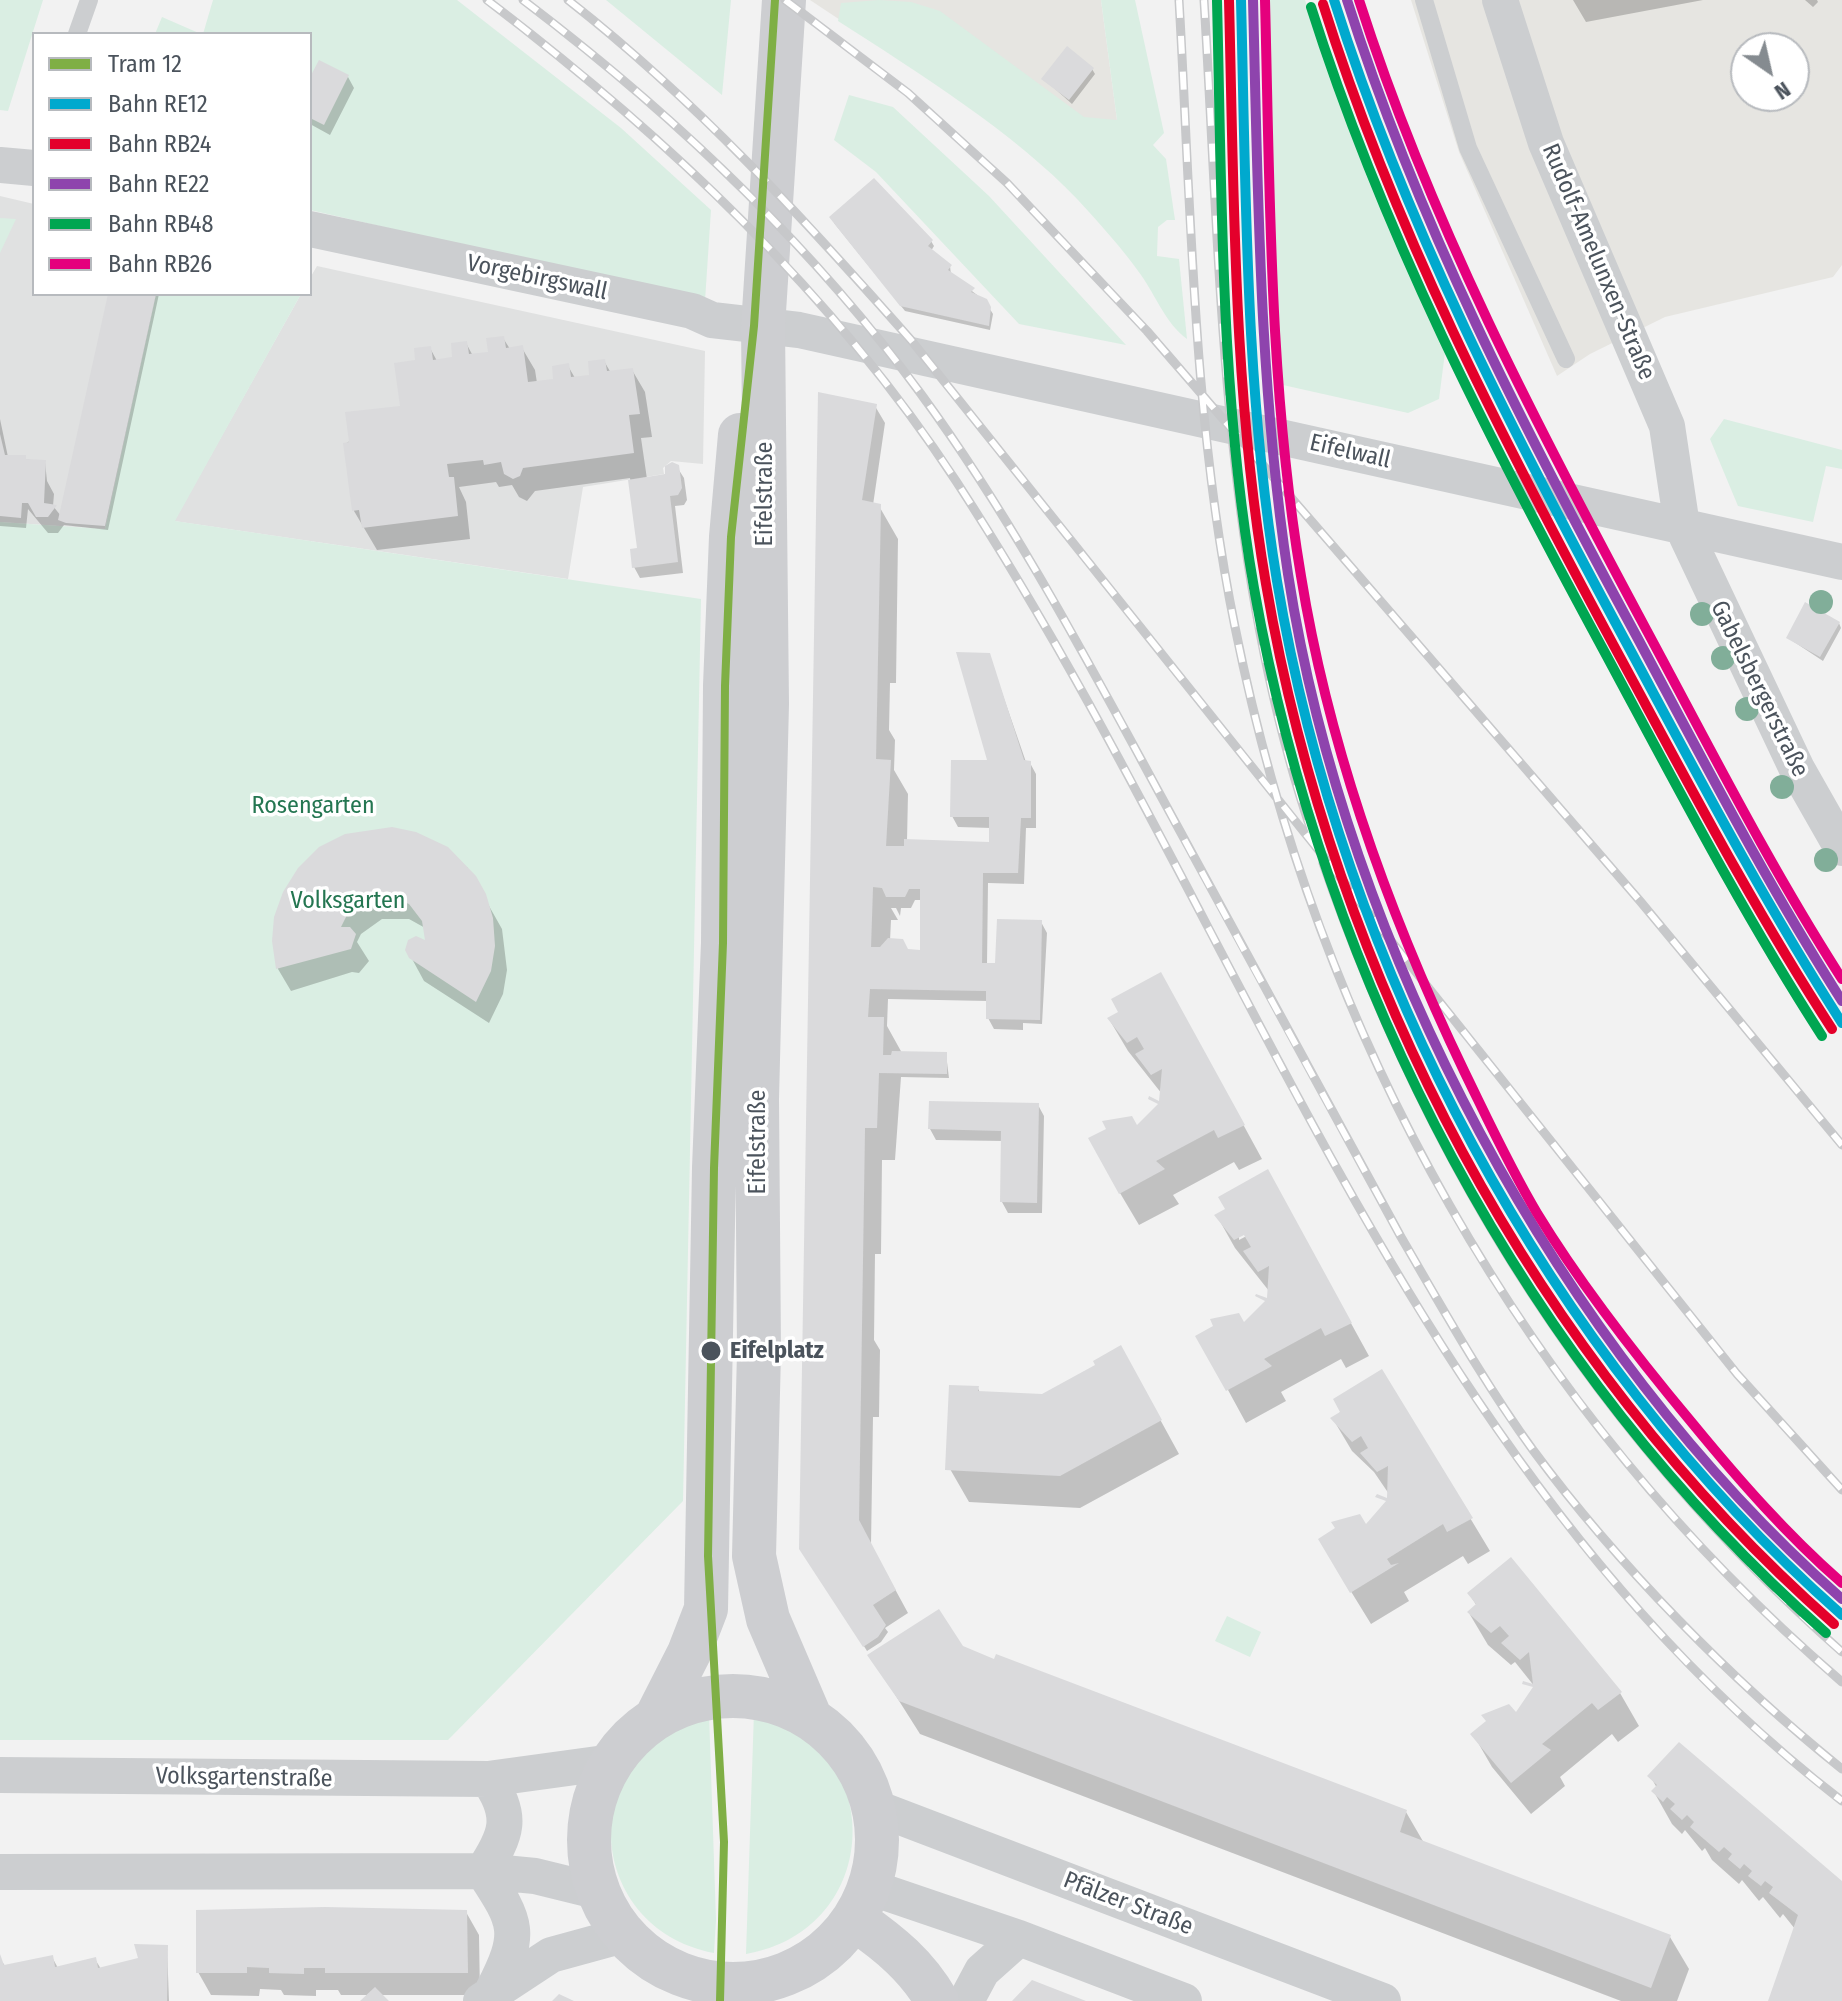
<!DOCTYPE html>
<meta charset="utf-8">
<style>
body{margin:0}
#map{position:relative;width:1842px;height:2001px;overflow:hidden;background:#f2f2f2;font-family:"Fira Sans Condensed",sans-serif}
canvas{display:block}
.legend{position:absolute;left:32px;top:32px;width:280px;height:264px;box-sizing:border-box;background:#fff;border:2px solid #b7babe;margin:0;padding:10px 14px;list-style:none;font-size:24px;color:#4b535c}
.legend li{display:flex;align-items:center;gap:16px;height:40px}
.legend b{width:40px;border:2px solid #b7babe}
.north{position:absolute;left:1730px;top:32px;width:80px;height:80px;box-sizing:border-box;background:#fff;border:2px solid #b7babe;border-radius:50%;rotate:146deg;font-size:22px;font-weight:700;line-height:32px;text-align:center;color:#4b535c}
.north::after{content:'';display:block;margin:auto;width:28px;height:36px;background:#858b90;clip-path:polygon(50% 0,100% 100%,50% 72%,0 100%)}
</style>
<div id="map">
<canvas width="1842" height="2001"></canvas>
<ul class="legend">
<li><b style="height:10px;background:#7faf45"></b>Tram 12</li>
<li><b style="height:10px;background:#00a9ce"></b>Bahn RE12</li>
<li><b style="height:10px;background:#e4002b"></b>Bahn RB24</li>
<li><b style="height:10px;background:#8e44ad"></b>Bahn RE22</li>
<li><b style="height:10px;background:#00a651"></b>Bahn RB48</li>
<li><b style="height:10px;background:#e5007d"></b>Bahn RB26</li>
</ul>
<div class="north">N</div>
</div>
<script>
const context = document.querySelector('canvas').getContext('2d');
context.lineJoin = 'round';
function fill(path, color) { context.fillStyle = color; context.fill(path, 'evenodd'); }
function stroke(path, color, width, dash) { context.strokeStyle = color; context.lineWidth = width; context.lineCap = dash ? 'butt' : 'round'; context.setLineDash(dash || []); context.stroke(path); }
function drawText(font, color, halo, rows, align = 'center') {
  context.font = font + ' "Fira Sans Condensed",sans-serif'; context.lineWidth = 7; context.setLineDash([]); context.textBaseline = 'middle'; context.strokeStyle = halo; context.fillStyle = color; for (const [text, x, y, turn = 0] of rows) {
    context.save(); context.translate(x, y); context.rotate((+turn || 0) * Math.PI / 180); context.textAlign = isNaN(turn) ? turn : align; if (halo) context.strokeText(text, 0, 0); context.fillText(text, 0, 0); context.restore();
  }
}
const commercial = new Path2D(`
 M810,0h291l16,120 -14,38 -186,-87z
 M1411,0h431v265l-9,12 -168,40 -75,37 -33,22 -98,-224zM1746,48h48v48h-48z`);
const education = new Path2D(`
 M0,196l34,8v90h122l-51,235 -105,-7z
 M317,266l388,85 -2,113 -32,-3 -8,7 1,6 -81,13 -15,92 -394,-58 127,-227h9v-16z`);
const green = new Path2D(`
 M0,0h43l-35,111 -8,-1z
 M213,0h244l164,128 90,82 -6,91 -395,-91v-176h-107z
 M606,0h125l-9,95z
 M879,0l32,2 29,9 144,106 33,3 -16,-120h34l29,133 -11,12 13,14 9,61h-8l-9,7 -1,29 22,3 8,80c-21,-15 -31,-43 -46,-64 -19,-27 -41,-51 -63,-75 -63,-67 -162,-129 -240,-179l3,-18z
 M1262,0h43l47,138 95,199 -8,62 -31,14 -134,-30z
 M162,17l39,17h-46z
 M849,95l44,12 96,89 137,149 -107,-21 -143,-152 -42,-32z
 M0,218l16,1 -16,34z
 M156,294h145l-126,227 526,78 -18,902 -235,239h-448v-1218l105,7z
 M1724,419l118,31v19l-16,-3 -13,56 -75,-16 -28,-67z
 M1227,1616l34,16 -11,25 -35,-16z
 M754,1711c135,31 131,219 -8,243z
 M709,1713l7,207 -2,33c-134,-26 -139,-210 -5,-240z`);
const shadow = new Path2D(`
 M1573,0h130l-117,22z
 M1805,0h12l1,2 -5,5z
 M1092,69l3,5 -23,30 -28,-25z
 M348,77l6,11 -24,47 -20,-11v-43z
 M834,223l97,18 3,5 -3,5 19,15 1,9 34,26 8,13 -3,16 -85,-19z
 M110,294h49l-51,236 -44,-5 -6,8h-10l-20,-24 -2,19 -26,-2v-107l8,38 37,5 2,19 7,13 -1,12 8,10z
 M503,338l7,11 12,-1 13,22 2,13 18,-3 13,-14 7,12 16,-2 13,-15 7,12 21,-3 13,22 7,45 -11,1 6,41 20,-3 10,-9 7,11 3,22 -3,5 -9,1 8,67 -43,5 -6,-11 5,-17 -9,-72 -95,13 -8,10 -8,-4 -7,-12 -13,2 -3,-5 -37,5 7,15 4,37 -93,11 -23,-39 -9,-67 57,-36 16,-46 12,-14 7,13 18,-2 11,-16 7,13 17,-3z
 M820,395l55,11 10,17 -12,82 6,1 19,33 -2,144h-6l-1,47 6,10 -1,30 14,24 -1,47 83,3 1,-16 -33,-1 -6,-11 38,-54 -1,-107 37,107 4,1 6,11v54h-10l-2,56 -36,-1 -1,82h10l44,-43 6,11 -5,91 -19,-1v7l-29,-1 -6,-11v-17l-100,-2 -1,27 15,27 44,1 3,24 -48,-1 -6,83h-13l-1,94h-6l-1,86 6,10 -1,67h-6l-2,128 37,68 -23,15 3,4 -7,10 -14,9 -5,-8zM915,900h7v52l-15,-1 -17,-10 1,-21h7l-7,-12h5l4,8 1,-8h10z
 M1839,623l2,5 -18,33 -35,-23z
 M467,867l35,62 5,41 -4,24 -14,29 -65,-42 -13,-24 16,-13v-15l-18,-10h-27l-21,15 -4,8 12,19 -10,12 -7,-1 -61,19 -13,-22 -4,-28 2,-24z
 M1179,1007l83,152 -23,11 -5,-8 -61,33 6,9 -40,21 -19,-32 16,-65 25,-24 1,-10 -34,-43 -19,-32z
 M1038,1105l6,11 -2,97h-34l-6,-11 1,-61 -67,-1 -6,-11z
 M1286,1205l83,151 -23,12 -5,-9 -60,33 5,9 -40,22 -18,-33 16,-65 24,-25 1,-9 -34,-43 -18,-32zM1254,1232l-15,8v-5z
 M1382,1372l108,179 -22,13 -5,-8 -59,36 5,9 -38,23 -32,-52 27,-45 23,-27v-6l-15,-22 -22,-21 -19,-32z
 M1139,1381l40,73 -99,54 -111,-6 -19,-33 28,-81 2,5 63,3z
 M1469,1594l151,99 19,33 -21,16 -6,-8 -52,43 5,9 -34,28 -39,-47 -19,-33 43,-18 19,-29 -20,-25 -4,3 -23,-20 -19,-32 8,-7z
 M961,1648l445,164 18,31 246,94 19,32 -12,32h-56l-701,-267 -50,-79z
 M1650,1776l192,107v118h-72l25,-72 -12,-15 -3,4 -17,-21 -4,4 -17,-21 -3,4 -27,-24 -7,-12 -3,3 -17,-21 -3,4 -10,-10 -18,-32 3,-4z
 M466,1912l13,23 1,60h-100l6,6h-23l6,-6h-28l-3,-5h-22v6l-32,-1 -3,-5 -21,-1 -1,7 -48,-1 -13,-23z
 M167,1947l2,54h-169v-42l6,8 46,-10 6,11 37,-9 6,10 39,-10z`);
const building = new Path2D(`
 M1067,46l27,22 -25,32 -28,-21z
 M319,60l30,15 -25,50 -14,-7v-41z
 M874,178l59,62 -5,6 24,19 -4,5 27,18 -4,4 16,7 4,8 -2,19 -89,-20 -71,-89z
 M108,294h48l-51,232 -39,-3 -8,-3z
 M504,336l2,12 17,-3 5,37 25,-3 -1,-13 17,-3 2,14 18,-2 -1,-14 17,-2 2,12 26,-3 7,46 -11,1 5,38 -111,15 -3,8 -7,3 -9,-5 -3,-12 -17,3 -1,-5 -36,4 2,13h5l4,39 -96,12 -3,-18 -7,1 -9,-68 6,-1 -4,-30 55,-6 -6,-43 21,-3 -1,-12 17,-2 2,14 19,-3 -1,-14 16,-2 2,13 19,-2 -2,-14z
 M818,392l59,12 -15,96 19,4 -5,255 15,1 -5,86h18v-7l85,3v-25h-39l1,-57h36l-31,-108 34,1 34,107 7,1v57h-10l-3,55h-35l-1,90h13l2,-44 45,1 -2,100 -54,-1v-28l-116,-2 -2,28h16l-1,38h8l1,-4 55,1v22l-68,-1 -2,55h-12l-6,392 37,70 -23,15 13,20 -8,12 -15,10 -64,-98zM873,887l9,1 4,9h19l4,-8h11v61l-12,-1 -5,-10 -15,-1 -8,9h-9z
 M0,434l5,21h21v4l20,1 -2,43 13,2 -9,12h-12l-8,-14h-6l-1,15 -21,-2z
 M672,462l7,3 3,23 -4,7 -8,1 8,66 -46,6 -2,-19 7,-1 -9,-68 37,-6v-8z
 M1805,602l35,20 -20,35 -34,-19z
 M392,827l24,5 32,15 28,29 10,18 7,24 2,28 -4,25 -15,31 -67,-44 -4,-8 3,-10 8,-4 9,4 -3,-19 -13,-17 -22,-9 -18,2 -20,14 -8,16h9l6,7 -5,15 -75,20 -4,-28 2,-24 9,-25 15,-24 21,-21 26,-13z
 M1161,972l84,153 -27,13 -4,-8 -58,31 9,8 -46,25 -31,-56 18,-9 -4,-8 30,-5 5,9 21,-21 -10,-5 1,-3 10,5 3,-32 -11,6 -16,-21 9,-5 -7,-12 -10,6 -20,-25 11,-6 -7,-13z
 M929,1101l110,2 -2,100 -37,-1 1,-71 -73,-2z
 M1268,1169l84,154 -27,13 -4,-8 -57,31 8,7 -46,25 -31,-55 18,-10 -3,-7 29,-6 5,9 21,-21 -10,-5 1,-2 11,4 2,-32 -11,6 -15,-21 8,-4 -7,-12 -10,5 -20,-25 11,-6 -7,-12z
 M1121,1345l41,75 -102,56 -115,-6 4,-85 30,1 -1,5 64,3 53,-29 -2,-4z
 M1382,1369l91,149 -26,14 -4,-8 -56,35 4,6 8,-2 -49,30 -32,-54 17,-11 -4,-6 29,-8 6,10 20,-23 -11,-4 2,-3 10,4 1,-32 -11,6 -17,-19 8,-5 -7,-12 -9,6 -22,-24 10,-6 -7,-13z
 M1511,1557l111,135 -24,18 -6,-7 -50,41 9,6 -40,33 -41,-49 16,-13 -5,-6 28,-11 7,8 17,-25 -11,-3 1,-3 10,3 -4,-32 -9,8 -19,-17 8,-7 -9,-10 -9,7 -24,-21 9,-8 -9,-11z
 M939,1609l24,37 31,13 2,-5 411,156 -7,22 271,103 -20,53 -752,-287 -32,-46z
 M1679,1742l163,139v120h-74l30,-86 -29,-22 4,-6 -8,-6 -4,5 -13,-10 4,-5 -8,-7 -4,5 -12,-10 4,-5 -8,-7 -5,5 -29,-25 4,-5 -7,-7 -5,5 -12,-11 5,-5 -8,-7 -4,5 -12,-11 6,-6 -10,-9z
 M325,1907l142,3 1,63h-143v-5h-21v6l-35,-1v-5l-22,-1v6h-51v-63z
 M134,1944l34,1 -1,56h-167v-47l4,11 49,-10 2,12 41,-10 2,11 40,-10z
 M1032,1980l54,21h-74z
 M375,1987l14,14h-29z
 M559,1994l15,7h-22z`);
const lane = new Path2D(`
 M1424,0l44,148 98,211
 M77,34l12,-34`);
const street = new Path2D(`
 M1500,0l46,143 121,283 15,100 115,243 45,79
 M0,165l34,3
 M310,229l382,82 20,9 87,10 1043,232
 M0,1775l488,4 124,-17
 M874,1807l509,194
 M483,1871c35,53 39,62 10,119
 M483,1871c24,-36 31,-55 5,-92
 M0,1872l483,-1 52,5 61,15
 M872,1888l147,50 165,63
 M481,2001l70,-46 73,-20
 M966,2001l16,-30 37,-33`);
const secondary = new Path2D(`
 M784,0l-21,327 4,377 -10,395 2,253 -5,204 14,63 42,98
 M589 1840a144 144 0 1 1 288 0a144 144 0 1 1-288 0Z
 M657,1716l32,-63 17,-44 8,-441 9,-225 2,-257 6,-149 9,-102
 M857,1921c33,23 60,45 80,80`);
const rail = new Path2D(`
 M487,0c180,137 344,291 469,481 292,447 448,981 886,1320
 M523,0c149,113 287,243 398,394 93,127 166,266 241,404 79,147 159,293 239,439 42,72 83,146 132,213 84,114 199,231 309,319
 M568,0c128,100 235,218 343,340l826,1034 105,116
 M785,0l123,93 99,90 140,148 493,570 202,244
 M1179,0c12,208 14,422 56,627 82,410 289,782 607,1055
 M1204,0c17,276 18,573 109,836
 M1323,863c107,309 273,571 519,789`);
const rail1 = new Path2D(`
 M1241,0c5,193 4,389 36,581 65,387 269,773 565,1034
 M1334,0c72,227 180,435 293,644 69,128 136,256 215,379`);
const rail2 = new Path2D(`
 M1229,0c5,195 4,392 37,584 67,393 268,776 568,1040
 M1323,4c71,226 179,434 291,642 70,129 138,260 218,383`);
const rail3 = new Path2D(`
 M1253,0c5,192 6,384 35,574 58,374 269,774 554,1025
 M1347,0c71,224 178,431 290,637 66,123 130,247 205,364`);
const rail4 = new Path2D(`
 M1217,1c5,195 3,394 37,587 70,395 269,778 572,1045
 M1311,7c72,227 180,436 293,644 70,130 138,261 218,385`);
const rail5 = new Path2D(`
 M1265,0c5,192 4,386 36,576 28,173 88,339 164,497 23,47 45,95 72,140 45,74 100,144 156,211 46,56 94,111 149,159
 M1359,0c71,222 178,426 288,631 63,117 123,236 195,348`);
const tram1 = new Path2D(`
 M720,2001l4,-159 -16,-286 6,-388 9,-225 2,-257 6,-149 23,-211 21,-326`);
const trees = [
 [1821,602],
 [1702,614],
 [1723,658],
 [1747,709],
 [1782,787],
 [1826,860]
];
const markers = [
 [711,1351,11,"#4b535c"]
];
const streetNames = [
 ["Rudolf-Amelunxen-Straße",1598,262,67],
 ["Vorgebirgswall",537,278,12],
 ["Eifelwall",1350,452,13],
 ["Eifelstraße",765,494,-90],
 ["Gabelsbergerstraße",1759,689,64],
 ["Eifelstraße",758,1142,-90],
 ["Volksgartenstraße",244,1778,1],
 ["Pfälzer Straße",1128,1904,21]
];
const parkNames = [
 ["Rosengarten",313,806],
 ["Volksgarten",348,901]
];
const stopNames = [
 ["Eifelplatz",730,1351]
];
fill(commercial, '#e6e5e1');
fill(education, '#e0e1e1');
fill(green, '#daeee3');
fill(shadow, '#0003');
fill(building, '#dadadc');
stroke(lane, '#ccced0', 18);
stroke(street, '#ccced0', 36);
stroke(secondary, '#cdced1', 44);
stroke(rail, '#c7c8ca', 9);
stroke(rail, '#fff', 6, [18]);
stroke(rail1, '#00a9ce', 10);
stroke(rail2, '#e4002b', 10);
stroke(rail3, '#8e44ad', 10);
stroke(rail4, '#00a651', 10);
stroke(rail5, '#e5007d', 10);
stroke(tram1, '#7faf45', 8);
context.fillStyle = '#81ae99';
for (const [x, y] of trees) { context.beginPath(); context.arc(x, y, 12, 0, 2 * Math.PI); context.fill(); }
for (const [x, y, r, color] of markers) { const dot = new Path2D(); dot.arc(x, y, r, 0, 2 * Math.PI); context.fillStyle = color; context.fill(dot); stroke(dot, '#fff', 3); }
drawText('24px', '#4b535c', '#fff', streetNames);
drawText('24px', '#247651', '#fff', parkNames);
drawText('bold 24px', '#4b535c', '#fff', stopNames, 'left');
</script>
